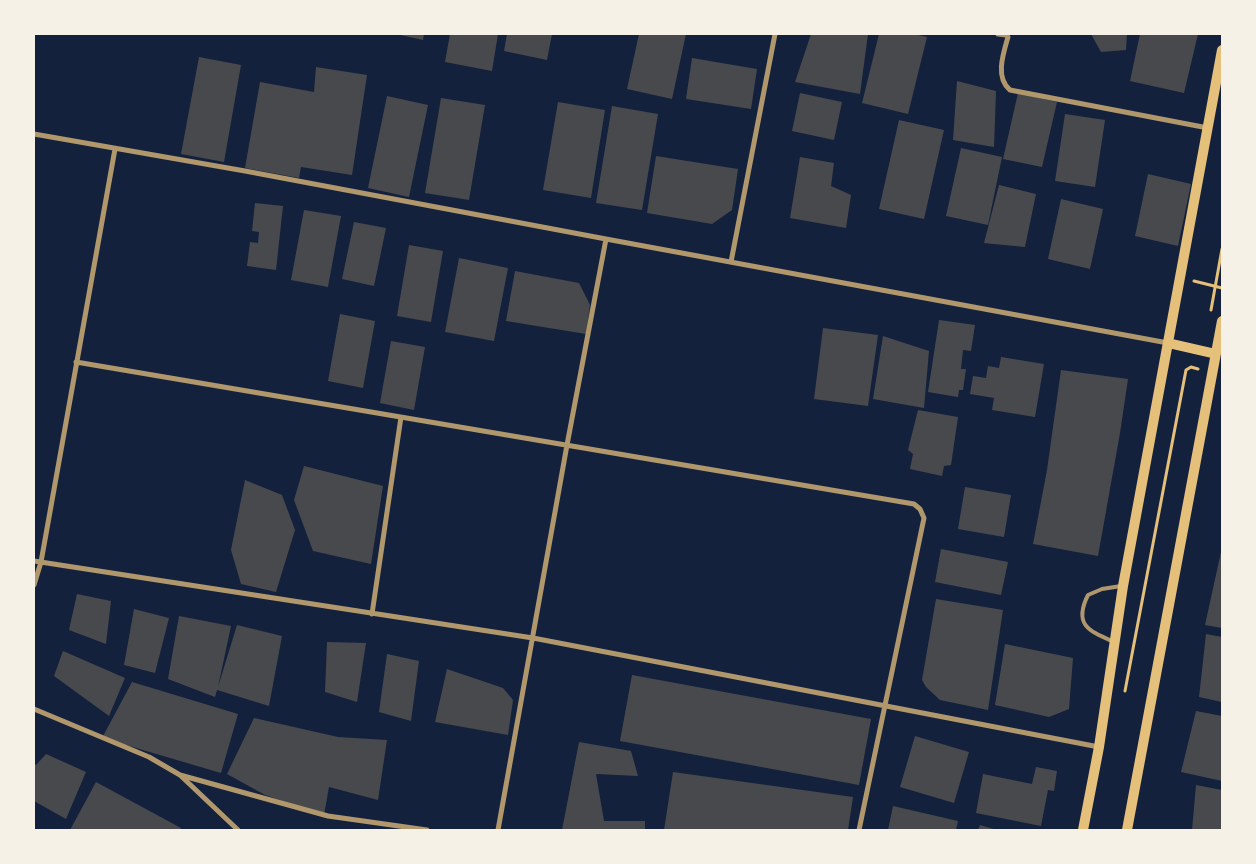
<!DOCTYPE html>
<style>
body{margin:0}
#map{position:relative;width:1256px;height:864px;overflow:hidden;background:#14213d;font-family:"Public Sans",sans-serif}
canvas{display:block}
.frame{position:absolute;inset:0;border:35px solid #f6f1e7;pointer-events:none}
</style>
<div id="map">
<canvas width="1256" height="864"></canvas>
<div class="frame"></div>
</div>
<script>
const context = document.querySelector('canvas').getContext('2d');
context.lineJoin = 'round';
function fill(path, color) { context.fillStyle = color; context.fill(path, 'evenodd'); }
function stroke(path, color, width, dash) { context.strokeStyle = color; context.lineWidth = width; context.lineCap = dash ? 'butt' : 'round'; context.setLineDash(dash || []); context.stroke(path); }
const building = new Path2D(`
 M396,34h28l-1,6z
 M450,34h48l-6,37 -47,-9z
 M507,34h45l-5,26 -43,-9z
 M639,34h47l-14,65 -45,-10z
 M811,34h57l-8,60 -65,-12z
 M879,34h35l13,3 -19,77 -46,-11z
 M1091,34h36l-1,16 -25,2z
 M1140,34h58l-14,59 -54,-12z
 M199,57l42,8 -17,97 -43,-8z
 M692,58l65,11 -6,40 -65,-10z
 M316,67l51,8 -15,100 -51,-8 -2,11 -54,-10 15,-86 54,10z
 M957,81l39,10 -2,56 -41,-7z
 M800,93l42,9 -8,38 -42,-9z
 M1018,93l39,9 -15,65 -39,-8z
 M387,96l41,9 -19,92 -41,-9z
 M441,98l44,7 -16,95 -44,-7z
 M558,102l47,8 -14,88 -48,-8z
 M612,106l46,8 -16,96 -46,-7z
 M1065,114l40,6 -10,67 -40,-6z
 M899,120l45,10 -20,89 -45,-10z
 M961,148l41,9 -14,68 -42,-9z
 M656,156l82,13 -6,41 -20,14 -65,-11z
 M800,157l34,6 -3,23 20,9 -5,33 -56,-10z
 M1148,174l43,10 -13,62 -43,-10z
 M999,185l37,9 -11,53 -41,-4z
 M1061,199l42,10 -13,60 -42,-10z
 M255,203l28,3 -7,64 -29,-4 3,-24 8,1 1,-11 -7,-1z
 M304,210l37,6 -13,71 -37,-7z
 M354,222l32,6 -12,58 -32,-7z
 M409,245l34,6 -12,71 -34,-6z
 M459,258l49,10 -14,73 -49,-9z
 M515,271l64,12 11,22 -4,29 -80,-13z
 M340,314l35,7 -12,67 -35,-7z
 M939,320l36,5 -4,26 -8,-1 -2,19h5l-3,21h-4l-1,7 -30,-5z
 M823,328l55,7 -10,71 -54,-7z
 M883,336l46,15 -5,57 -51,-9z
 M391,341l34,6 -11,63 -34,-7z
 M1001,357l43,7 -9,53 -43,-7 2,-12 -24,-4 3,-18 13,2 2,-12 11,2z
 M1061,370l67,9 -8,54 -22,123 -65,-12 14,-74z
 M918,410l40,7 -7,48 -7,1 -2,10 -32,-7 3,-15 -5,-4z
 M304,466l79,20 -12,78 -58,-13 -19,-51z
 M245,480l37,15 13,35 -19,62 -35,-8 -10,-34z
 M965,487l46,8 -7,42 -46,-8z
 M941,549l67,13 -7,33 -66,-13z
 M1221,552h1v76l-17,-3z
 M77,594l34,7 -5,43 -37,-14z
 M936,599l67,11 -15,100 -48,-10 -14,-13 -4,-7z
 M134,609l35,9 -14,55 -31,-8z
 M179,616l52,10 -13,61 19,-62 45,11 -13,70 -52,-16 -2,7 -47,-18z
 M1206,634l16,3v65l-23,-5z
 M327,642l39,1 -9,59 -32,-10z
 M1005,644l68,14 -4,51 -20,8 -54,-12z
 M63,651l62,27 -16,38 -55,-40z
 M387,654l32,7 -8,60 -32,-9z
 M447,669l56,19 10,12 -5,35 -73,-13z
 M632,675l239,44 -12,66 -239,-44z
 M132,682l106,32 -17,59 -119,-35z
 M1196,711l26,5v65l-41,-9z
 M254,718l84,19 49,3 -9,60 -49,-13 -5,28 -59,-20 -38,-21z
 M915,736l54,16 -15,51 -54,-16z
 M579,742l52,9 7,25 -42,-2 8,47h41v9h-83z
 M46,754l40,18 -20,47 -32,-18v-38l2,2z
 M1036,767l21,4 -3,20 -6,-1 -7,36 -65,-13 7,-39 49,10z
 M673,772l180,25 -5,33h-184z
 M96,782l85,46 -1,2h-110z
 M1196,785l26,5v40h-30z
 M893,806l65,15 -2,9h-68z
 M980,825l17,5h-19z`);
const path = new Path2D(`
 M1194,281l28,7
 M1211,310l11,-61
 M1125,691l61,-321 5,-3 7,2`);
const service = new Path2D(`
 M1114,642c-25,-11 -41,-17 -26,-47l14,-6 19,-3`);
const minor = new Path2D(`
 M998,34l8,1 2,2c-5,17 -13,41 2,53l198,38
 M34,134l211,37 361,68 562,104
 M731,262l44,-228
 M76,362l838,142 6,5 4,9 -65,312
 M34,561l499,77 566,109
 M34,585l7,-23 74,-413
 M372,614l29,-197
 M34,709l115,48 31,18 58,55
 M180,775l148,41 99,14
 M498,830l69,-385 39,-206`);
const secondary = new Path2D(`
 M1168,343l48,11
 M1083,830l16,-83 24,-161 99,-536
 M1127,830l95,-509`);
fill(building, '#48494c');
stroke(path, '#e5c07b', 3);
stroke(service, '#b1986c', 4);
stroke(minor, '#b1986c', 5);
stroke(secondary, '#e5c07b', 10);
</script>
